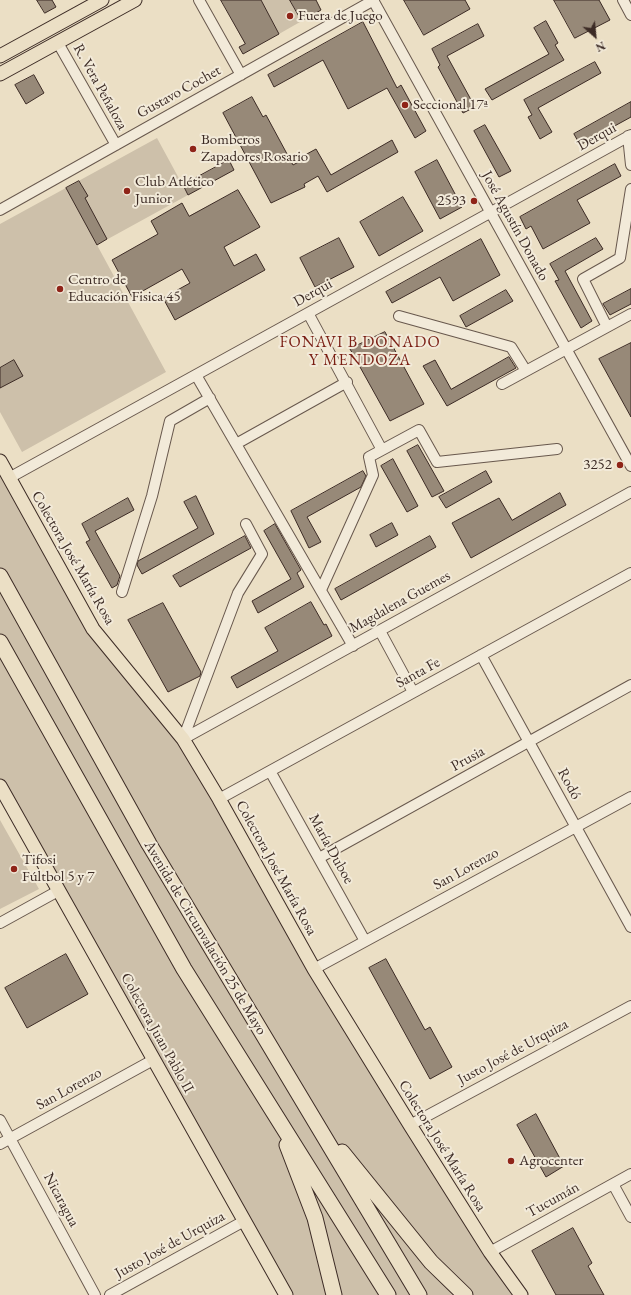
<!DOCTYPE html>
<meta charset="utf-8">
<style>
body{margin:0}
#map{position:relative;width:631px;height:1295px;overflow:hidden;background:#ebdfc5;font-family:"EB Garamond",serif}
canvas{display:block}
.north{position:absolute;left:575px;top:16px;width:40px;height:40px;-webkit-text-stroke:3px #f2ead9;paint-order:stroke;rotate:153deg;font-size:11px;font-weight:700;line-height:16px;text-align:center;color:#3c2b25}
.north::after{content:'';display:block;margin:auto;width:14px;height:18px;background:#3c2b25;clip-path:polygon(50% 0,100% 100%,50% 72%,0 100%)}
</style>
<div id="map">
<canvas width="631" height="1295"></canvas>
<div class="north">N</div>
</div>
<script>
const context = document.querySelector('canvas').getContext('2d');
context.lineJoin = 'round';
function fill(path, color) { context.fillStyle = color; context.fill(path, 'evenodd'); }
function stroke(path, color, width, dash) { context.strokeStyle = color; context.lineWidth = width; context.lineCap = dash ? 'butt' : 'round'; context.setLineDash(dash || []); context.stroke(path); }
function drawText(font, color, halo, rows, align = 'center') {
  context.font = font + ' "EB Garamond",serif'; context.lineWidth = 4; context.setLineDash([]); context.textBaseline = 'middle'; context.strokeStyle = halo; context.fillStyle = color; for (const [text, x, y, turn = 0] of rows) {
    context.save(); context.translate(x, y); context.rotate((+turn || 0) * Math.PI / 180); context.textAlign = isNaN(turn) ? turn : align; if (halo) context.strokeText(text, 0, 0); context.fillText(text, 0, 0); context.restore();
  }
}
const green = new Path2D(`
 M261,0h55l5,10 -42,24z
 M157,138l31,57 -91,50 69,127 -144,80 -22,-40v-188z
 M0,461l93,168 90,110 131,230 207,326h-235l-286,-509z
 M0,820l39,69 -39,20z`);
const building = new Path2D(`
 M37,0h15l4,7 -11,6z
 M221,0h40l18,34 -36,20 -4,-7 6,-3z
 M290,0h26l5,10 -19,11z
 M404,0h61l5,9 -46,26z
 M554,0h45l11,20 -35,18z
 M546,21l12,22 -3,2 9,15 -72,40 -7,-11 64,-35 -15,-26z
 M363,22l34,66 4,-3 25,46 -11,7 -28,-50 -39,21 -25,-49 -49,27 -6,-12z
 M478,24l6,12 -37,20 28,51 -12,6 -25,-46 2,-2 -8,-16z
 M595,62l6,11 -63,35 14,24 -12,7 -12,-22 4,-2 -8,-15z
 M34,75l10,18 -18,11 -11,-19z
 M252,97l11,20 3,-2 27,50 13,-7 -1,-3 11,-6 15,26 61,-35 6,12 -71,40 -9,-16 -14,8 1,3 -34,16 -48,-90z
 M631,102v15l-51,28 -6,-11z
 M485,125l26,46 -12,6 -25,-46z
 M229,160l5,10 -46,25 -5,-10z
 M437,160l25,47 -22,12 -25,-47z
 M615,164l6,12 -44,24 13,23 -47,26 -12,-23 -5,3 -6,-12z
 M79,181l9,15 -3,2 22,41 -10,6 -31,-57z
 M238,190l22,37 -36,20 10,19 22,-12 9,16 -90,50 -12,-22 27,-15 -8,-14 -50,28 -20,-37 46,-26 -7,-13 31,-18 7,13z
 M403,197l20,34 -44,25 -19,-34z
 M339,238l15,29 -39,20 -15,-29z
 M596,238l7,11 -38,22 27,50 -11,7 -26,-47 4,-1 -9,-16z
 M481,239l19,36 -47,26 -13,-24 -48,26 -6,-11z
 M631,289v15l-21,11 -7,-11z
 M506,290l7,11 -47,26 -6,-11z
 M385,332l39,72 -34,17 -40,-72z
 M631,343v74l-32,-58z
 M509,357l7,11 -69,38 -24,-40 12,-6 16,29z
 M14,360l9,16 -23,12v-20z
 M418,445l26,46 -12,6 -25,-46z
 M393,459l25,47 -11,6 -26,-46z
 M363,471l3,5 -5,11 -54,30 14,25 -12,6 -18,-37z
 M486,471l6,11 -46,26 -7,-11z
 M560,493l6,12 -95,53 -19,-35 47,-25 13,22z
 M196,496l18,38 -72,40 -5,-9 1,-4 60,-33 -14,-26z
 M128,498l6,12 -39,21 25,45 -3,9 -5,3 -26,-46 4,-2 -8,-16z
 M392,523l6,12 -22,12 -6,-12z
 M275,524l26,46 -4,3 7,14 -46,26 -6,-12 39,-22 -27,-48z
 M245,536l6,12 -71,39 -7,-11z
 M430,536l6,11 -95,53 -6,-11z
 M311,602l13,23 2,-1 6,12 -95,52 -6,-11 47,-26 -13,-23z
 M163,603l38,69 -1,4 -32,16 -40,-72z
 M66,954l22,40 -61,34 -22,-40z
 M386,959l39,71 5,-3 22,40 -22,12 -61,-111z
 M536,1114l28,52 -18,11 -29,-52z
 M573,1228l19,35 -4,3 16,29h-48l-24,-44z`);
const minor = new Path2D(`
 M199,0l42,75
 M373,0l258,466
 M623,0l8,15
 M58,43l58,102
 M628,136l3,29
 M0,210l374,-210
 M308,313l74,137
 M399,316l112,31 15,24
 M607,327l-24,-48 37,-21 11,-69
 M196,375l157,271
 M502,384l129,-70
 M236,444l111,-62
 M9,478l622,-343
 M321,590l52,-115 -4,-18 50,-27 18,32 120,-13
 M122,592l30,-96 18,-75 40,-23
 M380,631l33,61
 M481,655l150,272
 M183,739l448,-247
 M183,739l55,-146 24,-39 -16,-30
 M270,771l95,170
 M219,799l412,-226
 M319,858l312,-173
 M0,923l58,-32
 M314,969l317,-172
 M0,1120l95,175
 M410,1125l221,-119
 M0,1144l153,-84
 M613,1184l18,33
 M490,1252l141,-78
 M110,1295l134,-74`);
const major = new Path2D(`
 M0,56l102,-56
 M0,74l135,-74
 M0,461l93,168 90,110 36,60 95,170 96,156 80,127 31,43
 M0,786l286,509`);
const highway = new Path2D(`
 M0,576l149,268 270,451
 M0,642l184,327 204,326
 M287,1145l28,73 19,77
 M342,1152l89,110 34,33`);
const markers = [
 [290,16,4,"#8f2418"],
 [405,105,4,"#8f2418"],
 [193,149,4,"#8f2418"],
 [127,191,4,"#8f2418"],
 [474,201,4,"#8f2418"],
 [60,289,4,"#8f2418"],
 [620,465,4,"#8f2418"],
 [14,869,4,"#8f2418"],
 [511,1161,4,"#8f2418"]
];
const poiNames = [
 ["Fuera de Juego",298,16],
 ["Seccional 17ª",413,105],
 ["Bomberos",201,140],
 ["Zapadores Rosario",201,157],
 ["Club Atlético",135,182],
 ["Junior",135,199],
 ["2593",466,201,"right"],
 ["Centro de",68,280],
 ["Educación Fisica 45",68,297],
 ["3252",612,465,"right"],
 ["Tifosi",22,860],
 ["Fúltbol 5 y 7",22,877],
 ["Agrocenter",519,1161]
];
const streetNames = [
 ["R. Vera Peñaloza",100,87,61],
 ["Gustavo Cochet",179,92,-29],
 ["Derqui",597,137,-29],
 ["José Agustín Donado",515,226,61],
 ["Derqui",313,293,-29],
 ["Colectora José María Rosa",73,558,60],
 ["Magdalena Guemes",400,602,-29],
 ["Santa Fe",418,673,-29],
 ["Prusia",468,759,-29],
 ["Rodó",569,784,61],
 ["María Duboe",331,849,61],
 ["Colectora José María Rosa",276,868,61],
 ["San Lorenzo",466,869,-29],
 ["Avenida de Circunvalación 25 de Mayo",205,938,59],
 ["Colectora Juan Pablo II",157,1033,61],
 ["Justo José de Urquiza",513,1052,-28],
 ["San Lorenzo",69,1089,-29],
 ["Colectora José María Rosa",442,1146,58],
 ["Nicaragua",61,1200,62],
 ["Tucumán",553,1200,-29],
 ["Justo José de Urquiza",170,1245,-29]
];
const neighbourhoodNames = [
 ["FONAVI B DONADO",360,343],
 ["Y MENDOZA",360,361]
];
fill(green, '#cdc0aa');
fill(building, '#978978');
stroke(building, '#3c2b25', 1);
stroke(minor, '#68584d', 12);
stroke(major, '#3c2b25', 15);
stroke(highway, '#3c2b25', 17);
stroke(minor, '#f2ead9', 10);
stroke(major, '#ebdfc5', 13);
stroke(highway, '#ebdfc5', 15);
for (const [x, y, r, color] of markers) { const dot = new Path2D(); dot.arc(x, y, r, 0, 2 * Math.PI); context.fillStyle = color; context.fill(dot); stroke(dot, '#f2ead9', 1.5); }
drawText('15px', '#3c2b25', '#f2ead9', poiNames, 'left');
drawText('15px', '#3c2b25', '#f2ead9', streetNames);
context.letterSpacing = '1px';
drawText('16px', '#7a1f14', '#f2ead9', neighbourhoodNames);
context.letterSpacing = '0px';
</script>
